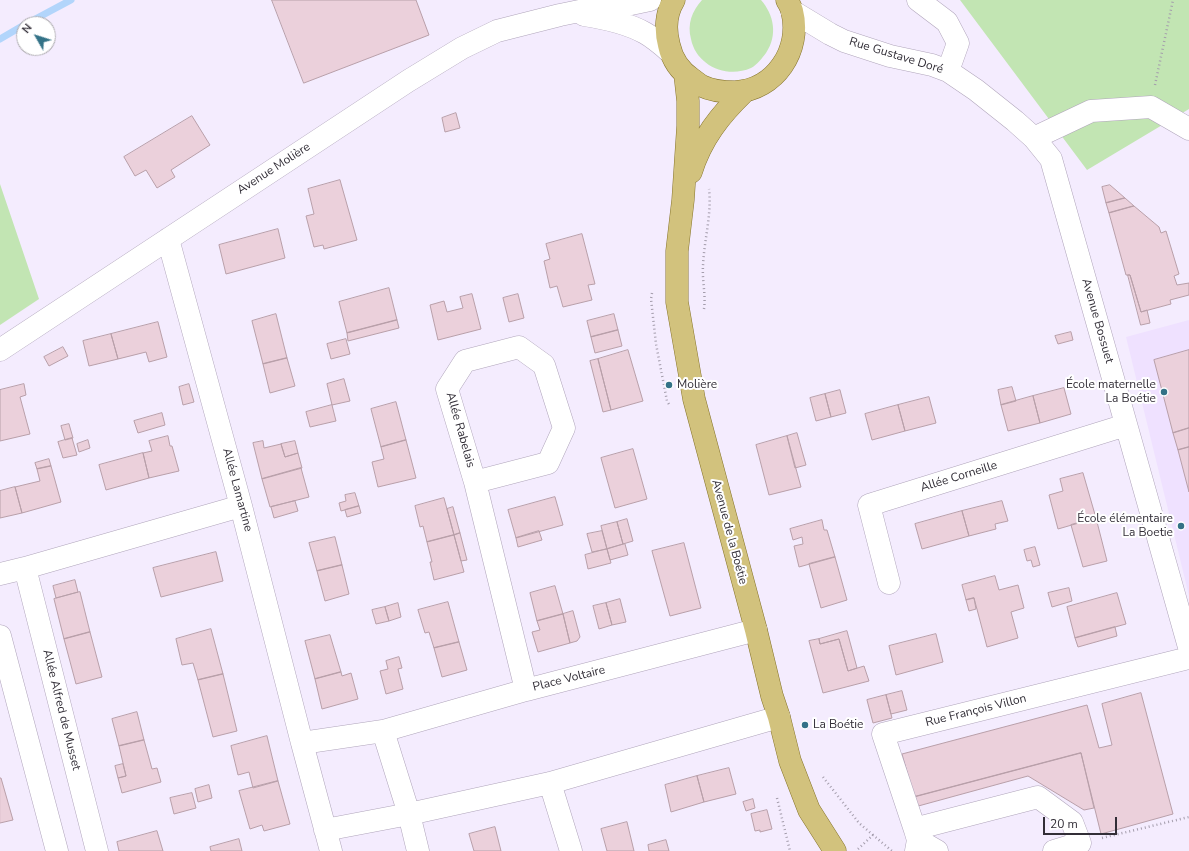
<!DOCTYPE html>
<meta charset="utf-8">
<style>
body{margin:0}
#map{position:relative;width:1189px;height:851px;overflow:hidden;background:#f4ecfe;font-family:"Nunito Sans",sans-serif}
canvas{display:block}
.north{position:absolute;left:16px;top:16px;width:40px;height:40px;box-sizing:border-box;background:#fff;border:1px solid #adabaf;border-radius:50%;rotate:309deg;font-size:11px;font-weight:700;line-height:16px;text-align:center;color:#322e37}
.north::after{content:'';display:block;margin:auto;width:14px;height:18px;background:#337287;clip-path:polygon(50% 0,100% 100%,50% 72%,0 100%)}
.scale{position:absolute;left:1043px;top:817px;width:74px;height:18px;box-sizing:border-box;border:2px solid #322e37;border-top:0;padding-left:5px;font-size:12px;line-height:14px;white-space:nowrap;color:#322e37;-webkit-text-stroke:3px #fff;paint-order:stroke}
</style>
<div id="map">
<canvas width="1189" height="851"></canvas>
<div class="north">N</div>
<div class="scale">20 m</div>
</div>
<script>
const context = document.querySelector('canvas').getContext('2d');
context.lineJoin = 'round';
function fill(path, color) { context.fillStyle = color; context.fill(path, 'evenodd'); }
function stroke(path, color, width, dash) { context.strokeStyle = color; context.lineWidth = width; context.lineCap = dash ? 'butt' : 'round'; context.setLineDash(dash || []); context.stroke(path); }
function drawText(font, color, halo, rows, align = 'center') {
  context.font = font + ' "Nunito Sans",sans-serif'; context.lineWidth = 4; context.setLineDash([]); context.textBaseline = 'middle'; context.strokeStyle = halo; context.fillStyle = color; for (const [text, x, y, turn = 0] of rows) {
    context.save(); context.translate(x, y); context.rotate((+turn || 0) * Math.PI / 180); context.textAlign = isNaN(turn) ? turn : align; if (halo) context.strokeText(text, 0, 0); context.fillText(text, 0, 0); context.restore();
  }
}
const built = new Path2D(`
 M1189,320v276l-63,-259z`);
const green = new Path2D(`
 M702,0h59c13,15 17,35 5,53 -4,5 -9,12 -15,15 -25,11 -55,-3 -60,-29 -4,-15 1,-28 11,-39z
 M960,0h229v109l-102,61z
 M0,184l39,115 -39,26z`);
const stream = new Path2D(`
 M26,24l45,-24
 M0,39l24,-14`);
const building = new Path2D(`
 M272,0h144l13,35 -125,48z
 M456,113l4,15 -15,4 -3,-14z
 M192,116l18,29 -39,25 4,7 -18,11 -11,-18 -11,6 -11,-19z
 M340,180l17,60 -33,9 -1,-4 -9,2 -8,-31 8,-2 -6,-25z
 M1110,185l15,13 -19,5 -4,-16z
 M1125,198l9,8 -25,7 -3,-10z
 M1134,206l25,21 2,6 5,-2 13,43 -5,2 3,9 12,-2v12l-19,5 1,4 -30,8 -11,-37h-4l-17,-62z
 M278,229l7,29 -59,16 -7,-29z
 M582,234l13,50 -7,1 4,15 -29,7 -6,-21 -7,2 -6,-27 6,-2 -4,-15z
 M1128,275h2l11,37 6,-2 3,13 -9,2z
 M389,288l8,32 -50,13 -8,-31z
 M472,294l9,35 -43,11 -8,-35 14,-4 3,11 16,-4 -3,-11z
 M518,294l6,24 -15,4 -6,-24z
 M276,314l11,44 -24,6 -11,-43z
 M614,314l4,16 -27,7 -4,-16z
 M397,320l2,8 -51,13 -1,-8z
 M158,322l9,35 -18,5 -3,-10 -28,7 -7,-25z
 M618,330l4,16 -27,7 -4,-16z
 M1071,332l2,8 -15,4 -3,-8z
 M111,334l7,25 -29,7 -6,-25z
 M346,339l4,15 -19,5 -4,-15z
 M63,347l5,9 -19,10 -5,-9z
 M628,350l15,51 -32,9 -13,-51z
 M1189,350v78l-16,5 -19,-73z
 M287,358l8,28 -25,7 -7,-29z
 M598,359l13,51 -8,2 -13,-51z
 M344,379l6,22 -18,4 -5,-21z
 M24,384l2,11 -6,2 10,37 -30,7v-51z
 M189,384l5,18 -11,3 -4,-18z
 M1012,387l4,14 -15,4 -3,-15z
 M1064,388l7,26 -31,9 -7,-27z
 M840,390l6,23 -15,4 -6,-23z
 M825,394l6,23 -15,4 -6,-23z
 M1033,396l7,27 -32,8 -7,-26z
 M929,397l7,26 -31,8 -7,-26z
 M396,402l10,38 -25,7 -10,-38z
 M332,405l4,16 -26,6 -4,-15z
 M898,405l7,26 -33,9 -7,-26z
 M162,413l3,12 -27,8 -4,-12z
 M69,424l4,14 -8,2 -4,-14z
 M1189,428v19l-11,3 -5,-17z
 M797,433l9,32 -11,3 -8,-32z
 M168,436l2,10h2l7,25 -30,7 -6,-25 9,-2 -3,-10z
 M787,436l14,51 -32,8 -13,-50z
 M72,438l5,17 -14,3 -5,-16z
 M88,440l2,8 -11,4 -2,-8z
 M406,440l10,38 -38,9 -6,-25 12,-3 -3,-12z
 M263,441l1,7 17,-4 4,13 13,-4 4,15 -40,11 -9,-36z
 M295,441l3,12 -13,4 -4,-13z
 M1189,447v45l-11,-42z
 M633,449l14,50 -32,9 -14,-50z
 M143,453l6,25 -43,12 -7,-25z
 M49,459l2,7 -14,3 -2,-6z
 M51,466l10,36 -39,11 -7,-26 25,-6 -3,-12z
 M301,468l8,29 -39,10 -8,-28z
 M1083,473l13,45 -38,11 -9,-34 14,-4 -3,-12z
 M15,487l7,26 -22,5v-27z
 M355,493l4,13 -18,5 -2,-8 7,-2 -1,-6z
 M555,497l8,28 -47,13 -8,-28z
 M444,498l10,37 -27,7 -4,-16 -3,1 -5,-21z
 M295,501l3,10 -24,7 -3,-11z
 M1002,501l6,20 -13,3 1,5 -27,7 -7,-25z
 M359,506l2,7 -14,4 -2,-7z
 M453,507l7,26 -6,2 -7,-26z
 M962,511l7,25 -47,13 -7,-25z
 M1096,518l11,43 -24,6 -12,-42z
 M627,519l6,22 -10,3 -6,-22z
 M822,520l2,10h3l8,27 -36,10 -5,-21 9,-2 -1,-7 -9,3 -3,-11z
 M617,522l6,22 -16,5 -6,-23z
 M539,531l3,9 -24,7 -2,-9z
 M602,531l5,18 -15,3 -5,-18z
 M460,533l7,27 -6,1 -7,-26z
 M454,535l10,37 -30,8 -4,-18h2l-5,-20z
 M335,537l7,28 -25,6 -8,-28z
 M684,543l17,65 -31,8 -18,-65z
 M625,544l3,11 -18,5 -3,-11z
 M1035,547l5,18 -7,2 -2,-7 -4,1 -3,-11z
 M607,549l4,14 -23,6 -3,-14z
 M216,552l7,29 -62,16 -8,-29z
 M835,557l12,43 -26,8 -12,-44z
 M342,565l7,29 -24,7 -8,-30z
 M995,576l4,14 19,-5 6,23 -13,4 7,26 -31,9 -13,-49 -8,2 -4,-15z
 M75,580l3,12 -22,6 -3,-12z
 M555,586l8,28 -26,7 -7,-28z
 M1069,588l3,13 -20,6 -4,-14z
 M80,592l10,40 -26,7 -10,-40z
 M1117,593l9,31 -51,14 -8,-31z
 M974,598l2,11 -7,2 -3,-11z
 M620,599l6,23 -14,3 -6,-22z
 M448,602l11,40 -25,6 -5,-16 -4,1 -7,-23z
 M398,603l3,14 -12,4 -4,-14z
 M606,603l6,22 -13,4 -6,-23z
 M385,607l4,14 -13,3 -4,-14z
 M573,611l7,26 -3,4 -7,2 -7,-29z
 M563,614l7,29 -32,9 -6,-20 8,-2 -3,-9z
 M1115,627l2,9 -39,11 -3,-9z
 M211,629l12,45 -25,6 -5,-17 -11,2 -6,-26z
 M847,631l10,37 -9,3 -9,-32 -19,5 -1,-5z
 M90,632l12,45 -26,7 -12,-45z
 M936,634l7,28 -47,13 -7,-29z
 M330,635l11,37 -26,7 -10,-38z
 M819,639l1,5 19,-5 9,32 16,-5 5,15 -46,12 -14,-52z
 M459,642l8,28 -25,7 -8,-29z
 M399,657l3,11 -4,1 5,20 -17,5 -6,-23 8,-2 -2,-8z
 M341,672l1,4 9,-3 7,26 -36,10 -7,-30z
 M223,674l14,57 -24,6 -15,-57z
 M902,691l5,19 -16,4 -5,-19z
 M1141,693l32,121 -72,20 -20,-81 -167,44 -12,-43 185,-49 12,43 13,-3 -10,-41z
 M886,695l6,23 -19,5 -6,-23z
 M137,712l7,28 -25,6 -7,-27z
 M267,736l11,45 -25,7 -4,-16 -11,3 -7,-29z
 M144,740l8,29 5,-1 4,14 -39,11 -4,-15 8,-2 -7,-30z
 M1081,753l13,55 -10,2 -56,-34 -117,32 3,-11z
 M123,764l3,12 -8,2 -3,-12z
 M729,768l7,26 -32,8 -7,-26z
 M697,776l7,26 -33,10 -6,-27z
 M0,778h1l12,42 -13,3z
 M278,781l12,43 -26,7 -2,-6 -12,4 -11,-38z
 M209,785l3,13 -14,4 -3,-13z
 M192,793l4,15 -22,6 -4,-16z
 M753,799l2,9 -9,3 -3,-9z
 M767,810l5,19 -12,3v-2l-5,1 -4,-17z
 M627,822l7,29h-27l-6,-22z
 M495,827l6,24h-27l-5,-17z
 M157,831l6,20h-44l-2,-9z
 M239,839l3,12h-31l-1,-4z
 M666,840l3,11h-20l-1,-6z`);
const path = new Path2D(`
 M1155,85l18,-85
 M652,293l-1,6 5,45 11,57 3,5
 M704,309c2,-14 -2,-29 -1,-43 1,-26 9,-52 6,-77
 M823,777l36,46 14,12
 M777,798l13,53
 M1102,838l87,-21
 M858,849l15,-14 19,16`);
const minor = new Path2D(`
 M918,0l29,22 11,21 -10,28
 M792,11l38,23 14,7 46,15 42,9 16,6 28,19 39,31 19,17 17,21 138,488
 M584,15c20,3 43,8 61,18 9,5 17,12 25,19
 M1034,138l57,-27 60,-4 38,22
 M168,239l73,267 61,237
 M0,350l408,-269 54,-33 35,-17 63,-16 34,-7 37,-4 19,-4
 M475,482l73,-19 16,-35 -20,-63 -25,-18 -54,14 -18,28 28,93 51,208
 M25,568l72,283
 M0,574l25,-6 216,-62
 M889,583l-20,-78 257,-80
 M0,636l57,215
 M383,731l143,-41 230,-60
 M550,783l21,68
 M325,830l84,-16 141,-31 229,-66
 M915,830l3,-2 120,-31 34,25 8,21 -26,8
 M918,840l19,11
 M331,851l-29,-108 81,-12 26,83 9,37
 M916,851l2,-11 -3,-10 -32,-96 306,-76`);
const major = new Path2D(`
 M674,0c-8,13 -9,30 -5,45 3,14 11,26 23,34 3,2 6,5 10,7 10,5 22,6 33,6 40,-2 67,-42 57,-81 -1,-4 -3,-7 -5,-11
 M685,74l3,27v25l-5,74 -6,51v51l17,97 62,231 16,66 7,21 11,44 19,49 26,41
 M691,172c10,-33 29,-57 54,-81`);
const markers = [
 [669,385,4,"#337287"],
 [1164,392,4,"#337287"],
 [1181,526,4,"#337287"],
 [805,725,4,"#337287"]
];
const streetNames = [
 ["Rue Gustave Doré",896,56,17],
 ["Avenue Molière",274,169,-33],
 ["Avenue Bossuet",1097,321,74],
 ["Allée Rabelais",460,430,74],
 ["Allée Corneille",959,477,-17],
 ["Allée Lamartine",237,490,75],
 ["Avenue de la Boétie",729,532,75],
 ["Place Voltaire",569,679,-14],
 ["Allée Alfred de Musset",61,710,76],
 ["Rue François Villon",976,711,-14]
];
const poiNames = [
 ["Molière",677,385],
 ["École maternelle",1156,385,"right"],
 ["La Boétie",1156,399,"right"],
 ["École élémentaire",1173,519,"right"],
 ["La Boetie",1173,533,"right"],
 ["La Boétie",813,725]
];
fill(built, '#efe1ff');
fill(green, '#c2e5b3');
stroke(stream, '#b2d5fb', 7);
fill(building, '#ebd0db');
stroke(building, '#b89fa9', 1);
stroke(minor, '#b0a5bb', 23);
stroke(major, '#86742c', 23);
stroke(path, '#a49dac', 2.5, [1, 3]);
stroke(minor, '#fff', 22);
stroke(major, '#d2c27d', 22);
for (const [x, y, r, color] of markers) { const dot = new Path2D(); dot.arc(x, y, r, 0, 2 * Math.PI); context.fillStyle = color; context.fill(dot); stroke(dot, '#fff', 1.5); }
drawText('12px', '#322e37', '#fff', streetNames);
drawText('12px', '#322e37', '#fff', poiNames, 'left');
</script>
